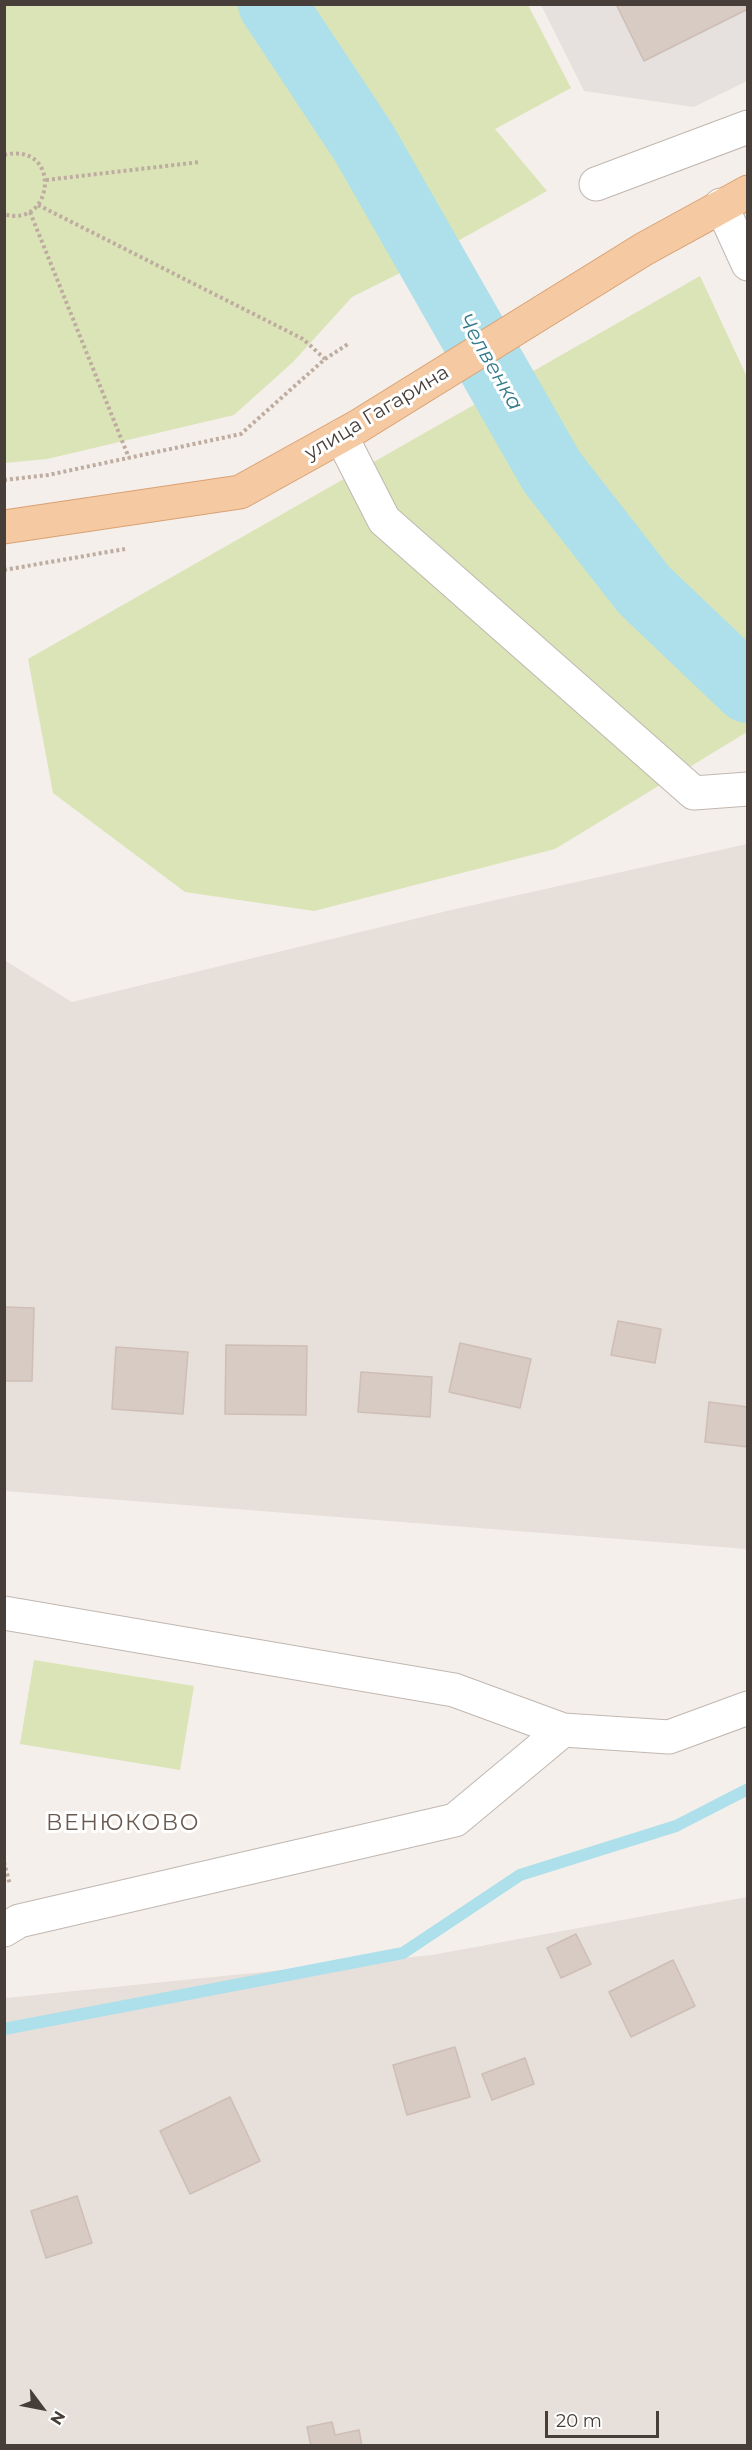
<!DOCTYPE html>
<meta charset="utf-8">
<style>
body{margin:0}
#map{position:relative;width:752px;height:2450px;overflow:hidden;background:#f4efea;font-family:Montserrat,sans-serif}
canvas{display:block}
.frame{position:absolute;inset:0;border:6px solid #473e39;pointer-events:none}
.north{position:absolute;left:12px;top:2378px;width:60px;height:60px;-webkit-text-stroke:4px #fff;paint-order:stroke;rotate:122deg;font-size:16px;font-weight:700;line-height:24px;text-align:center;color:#473e39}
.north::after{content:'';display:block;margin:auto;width:21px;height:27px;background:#473e39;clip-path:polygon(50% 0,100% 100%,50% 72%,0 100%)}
.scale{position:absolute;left:545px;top:2411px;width:114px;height:27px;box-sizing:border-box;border:3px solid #473e39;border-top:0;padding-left:8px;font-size:18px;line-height:21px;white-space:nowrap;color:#473e39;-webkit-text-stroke:4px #fff;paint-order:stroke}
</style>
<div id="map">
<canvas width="752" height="2450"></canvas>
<div class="frame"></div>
<div class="north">N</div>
<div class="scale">20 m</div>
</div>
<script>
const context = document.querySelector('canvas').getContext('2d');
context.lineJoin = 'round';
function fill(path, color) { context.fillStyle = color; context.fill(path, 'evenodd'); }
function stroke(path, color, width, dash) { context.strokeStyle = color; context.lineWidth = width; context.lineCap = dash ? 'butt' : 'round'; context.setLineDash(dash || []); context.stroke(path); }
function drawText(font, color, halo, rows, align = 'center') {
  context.font = font + ' Montserrat,sans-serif'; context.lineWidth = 6; context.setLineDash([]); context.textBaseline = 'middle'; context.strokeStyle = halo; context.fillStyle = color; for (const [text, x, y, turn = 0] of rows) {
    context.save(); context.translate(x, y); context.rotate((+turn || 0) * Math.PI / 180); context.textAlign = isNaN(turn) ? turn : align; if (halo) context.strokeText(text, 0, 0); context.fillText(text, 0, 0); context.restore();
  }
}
const residential = new Path2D(`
 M747,844v705l-742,-58 -1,-531 68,42 379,-92z
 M747,1897v548l-742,1v-448l427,-43z`);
const industrial = new Path2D(`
 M541,5h206v76l-53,26 -110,-16z`);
const green = new Path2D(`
 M5,4l523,1 43,83 -76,41 52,62 -139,78 -56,28 -59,65 -59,53 -187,44 -42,4z
 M700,276l47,101v355l-192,117 -241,62 -129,-19 -132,-99 -25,-134z
 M34,1660l160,26 -14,84 -160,-26z`);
const stream = new Path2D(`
 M4,2029l399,-76 117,-78 156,-49 72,-37`);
const river = new Path2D(`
 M272,4l92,139 188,329 92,118 104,99`);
const building = new Path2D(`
 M616,4h132v5l-104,52z
 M4,1307l30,1 -2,73h-28z
 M618,1321l43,8 -6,34 -44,-8z
 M460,1343l71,16 -11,49 -71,-16z
 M226,1345l81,1 -1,69 -81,-1z
 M116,1347l72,5 -5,62 -71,-5z
 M361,1372l71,5 -2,40 -72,-5z
 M709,1402l39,5v40l-43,-5z
 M576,1934l15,30 -30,14 -14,-30z
 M673,1960l22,46 -64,31 -22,-45z
 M455,2047l15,50 -63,18 -14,-50z
 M525,2058l9,26 -42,16 -10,-26z
 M230,2097l30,64 -70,33 -30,-63z
 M77,2196l15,47 -46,15 -15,-47z
 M332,2422l3,13 24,-5 3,16h-51l-4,-19z`);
const path = new Path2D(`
 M4,155c59,-14 50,75 0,59
 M46,180l154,-18
 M38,205l265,134 22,20
 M30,212l99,246
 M4,480l44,-5 193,-41 84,-75 23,-15
 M4,570l121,-21
 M4,1862l6,23`);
const minor = new Path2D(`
 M596,184l152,-57
 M721,205l27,59
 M341,436l43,84 310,273 54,-4
 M4,1613l450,77 109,40 106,7 79,-29
 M4,1930l15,-9 436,-101 108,-90`);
const major = new Path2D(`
 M4,527l236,-35 117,-65 287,-178 104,-57`);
const streetNames = [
 ["улица Гагарина",377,413,-31]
];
const waterNames = [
 ["Челвенка",490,362,60]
];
const quarterNames = [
 ["ВЕНЮКОВО",123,1824]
];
fill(residential, '#e7dfd9');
fill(industrial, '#e6e1df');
fill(green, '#dbe4b7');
stroke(stream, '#ade0ea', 12);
stroke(river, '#ade0ea', 68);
fill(building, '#d7cbc4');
stroke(building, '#cebeb5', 1.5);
stroke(minor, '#c1b7b1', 35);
stroke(major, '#d9a173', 35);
stroke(path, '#bfaca0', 4, [3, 3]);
stroke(minor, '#fff', 33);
stroke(major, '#f5c9a2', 33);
drawText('20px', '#473e39', '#fff', streetNames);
drawText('italic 21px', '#337b8b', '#fff', waterNames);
context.letterSpacing = '1.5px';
drawText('22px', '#695a51', '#fff', quarterNames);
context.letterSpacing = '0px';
</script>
